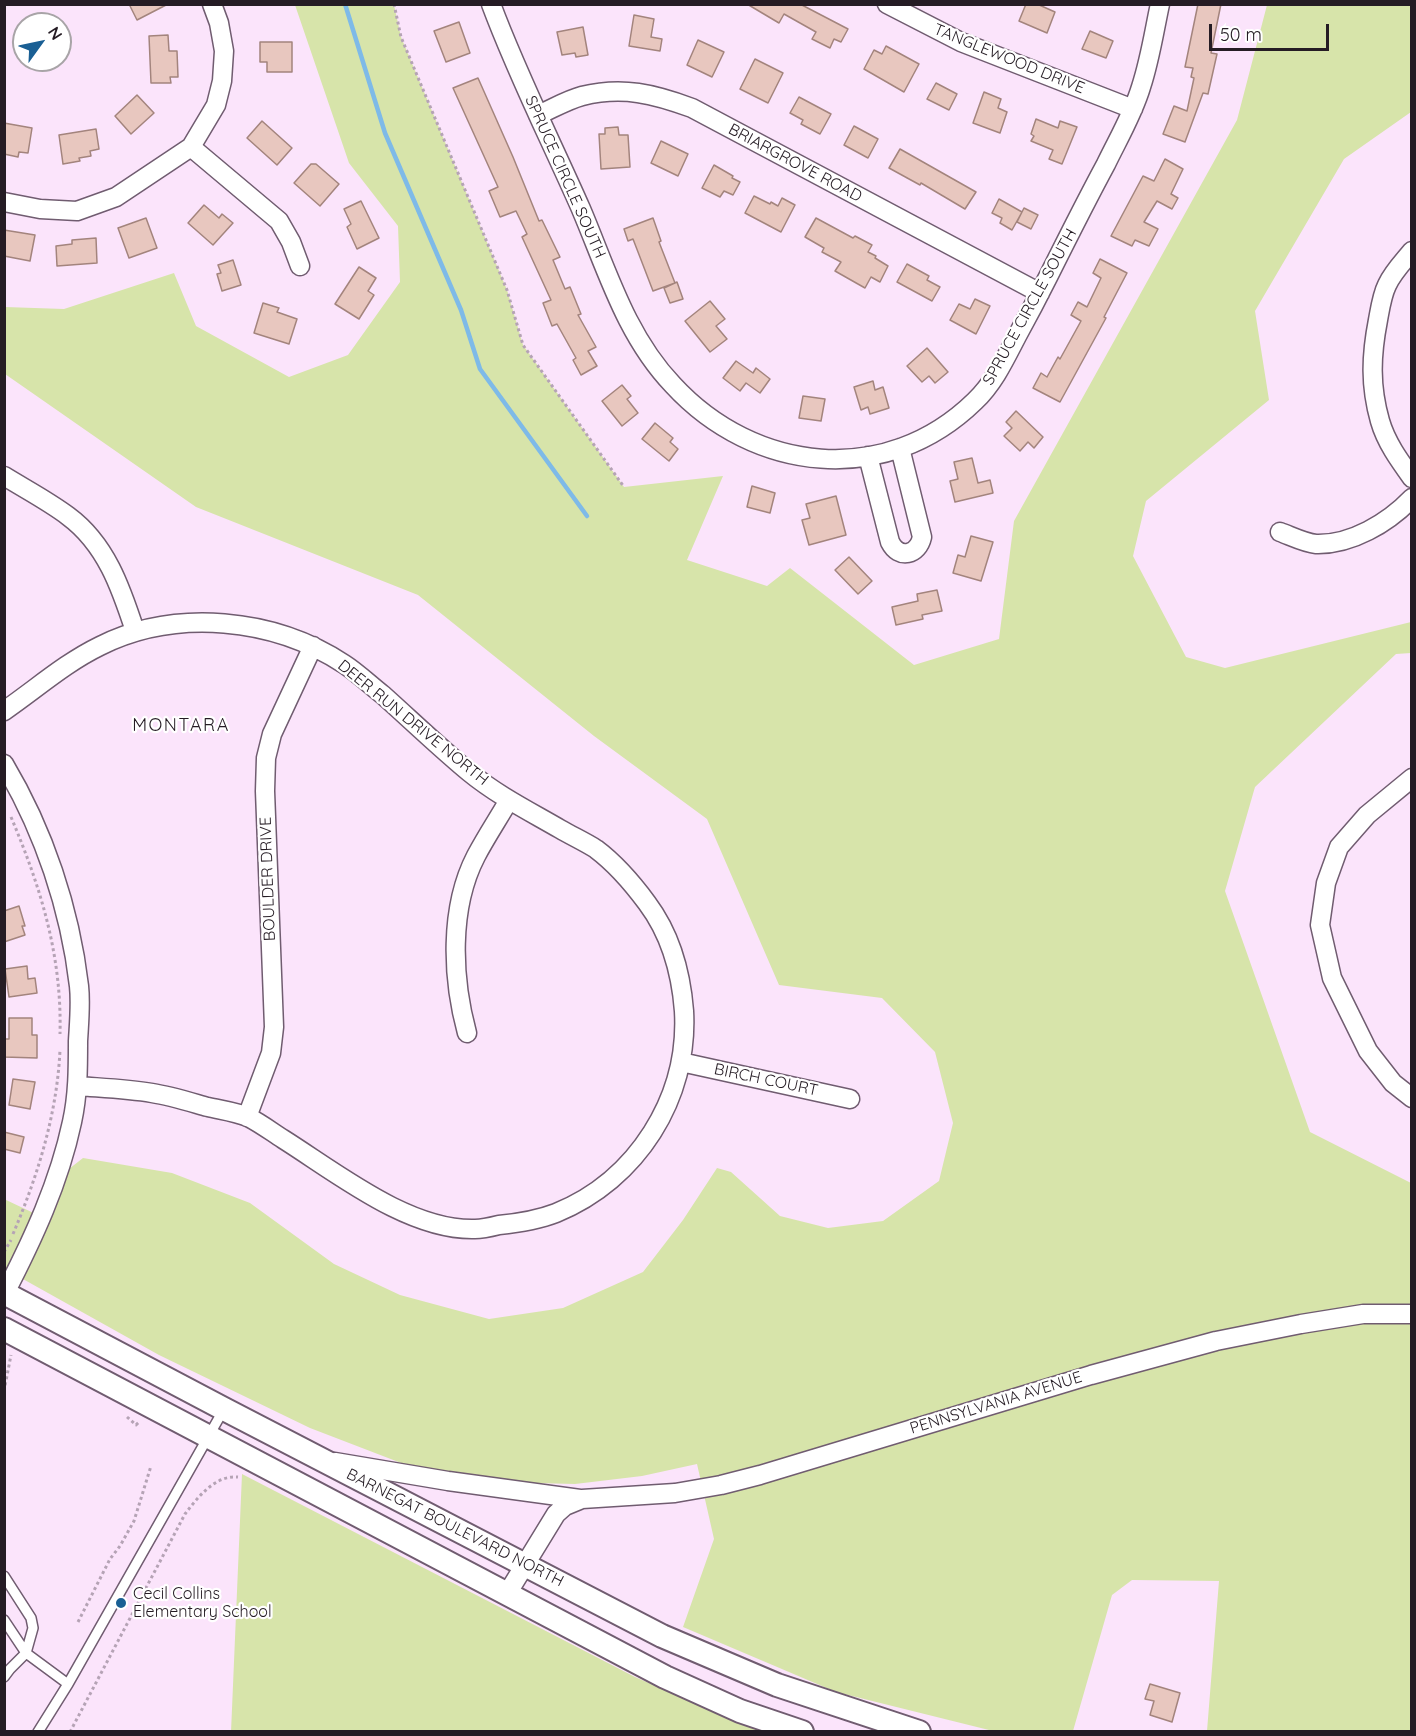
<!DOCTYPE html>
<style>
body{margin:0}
#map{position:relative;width:1416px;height:1736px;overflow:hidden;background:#fbe4fb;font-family:Quicksand,sans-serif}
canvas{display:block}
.frame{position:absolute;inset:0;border:6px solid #251c24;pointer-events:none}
.north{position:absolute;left:12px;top:12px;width:60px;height:60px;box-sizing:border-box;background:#fff;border:2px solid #a8a4a7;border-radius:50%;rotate:57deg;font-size:16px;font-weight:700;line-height:24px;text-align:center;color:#251c24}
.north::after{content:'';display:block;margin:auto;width:21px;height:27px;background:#1a5f94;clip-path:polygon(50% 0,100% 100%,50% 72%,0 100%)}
.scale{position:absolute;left:1209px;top:24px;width:120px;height:27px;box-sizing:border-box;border:3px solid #251c24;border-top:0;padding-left:8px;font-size:18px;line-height:21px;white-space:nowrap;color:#251c24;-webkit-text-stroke:4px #fff;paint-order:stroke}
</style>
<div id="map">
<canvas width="1416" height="1736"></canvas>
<div class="frame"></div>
<div class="north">N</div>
<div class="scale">50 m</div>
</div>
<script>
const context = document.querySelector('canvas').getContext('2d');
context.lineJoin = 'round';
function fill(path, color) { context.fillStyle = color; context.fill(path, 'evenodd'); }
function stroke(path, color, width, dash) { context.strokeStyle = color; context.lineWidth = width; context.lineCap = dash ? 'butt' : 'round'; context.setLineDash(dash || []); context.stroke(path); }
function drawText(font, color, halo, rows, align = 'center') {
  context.font = font + ' Quicksand,sans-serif'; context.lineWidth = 4.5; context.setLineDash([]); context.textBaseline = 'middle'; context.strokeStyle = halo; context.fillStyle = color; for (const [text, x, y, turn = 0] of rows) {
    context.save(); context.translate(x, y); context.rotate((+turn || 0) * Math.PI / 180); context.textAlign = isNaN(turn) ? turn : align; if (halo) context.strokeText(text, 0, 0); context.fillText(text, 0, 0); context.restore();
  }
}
const green = new Path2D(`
 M295,5h99l7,32 106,253 16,55 101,142 99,-11 -36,84 80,26 23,-18 124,97 85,-26 15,-118 223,-401 30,-115h144v107l-67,47 -89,152 14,89 -123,101 -13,55 53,101 39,11 186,-46v31l-15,1 -141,133 -30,104 85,241 101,51v548h-204l12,-150 -87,-1 -20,15 -39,136h-80l-157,-39 -153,-65 31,-88 -17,-75 -55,12 -67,8 -127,-3 -138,-53 -151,-73 -154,-86 -1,-70 38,18 18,-41 23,-18 89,15 78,30 84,61 66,31 89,24 74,-11 80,-36 40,-52 34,-52 14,4 49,44 48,12 55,-7 56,-40 14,-58 -18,-71 -53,-54 -103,-13 -72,-166 -113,-83 -176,-141 -222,-88 -191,-133v-67l59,2 110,-36 22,53 93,51 59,-22 52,-73 -2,-56 -49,-63z
 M242,1474l393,203 126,54 -530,1z`);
const stream = new Path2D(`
 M345,4l40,129 76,177 19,59 107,147`);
const building = new Path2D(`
 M129,4h39l-31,16z
 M747,4h53l48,25 -7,13 -7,-3 -4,9 -18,-9 4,-7 -32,-18 -5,9z
 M1026,4h11l18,8 -8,21 -28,-12z
 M1198,4h23l-10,49 6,1 -9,40 -5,-1 -18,49 -22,-8 11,-28 13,5 7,-33 -3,-1 2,-9 -8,-1z
 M634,15l20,4 -3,18 11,2 -2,12 -31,-5z
 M459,22l11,31 -24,9 -12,-31z
 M583,27l5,28 -12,2 -1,-4 -13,2 -5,-23z
 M1090,31l23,10 -7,17 -24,-9z
 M168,35l1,16h8l1,26h-8l1,6h-20l-2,-47z
 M698,40l26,12 -12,25 -25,-12z
 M260,42h32v30h-25v-10h-7z
 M886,46l33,18 -15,28 -40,-23 10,-19 8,4z
 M755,59l28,14 -15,30 -28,-14z
 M478,78l35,79 26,64 3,-1 18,37 -7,3 12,29 5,-2 11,27 -3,1 18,32 -8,4 9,15 -16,9 -8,-15 3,-2 -19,-34 -5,2 -9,-23 8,-3 -29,-63 5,-3 -11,-23 -16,6 -11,-26 9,-4 -45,-99z
 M936,83l21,11 -8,16 -22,-11z
 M984,92l17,7 -3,9 9,4 -7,21 -27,-10z
 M137,95l17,18 -23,21 -16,-18z
 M799,97l32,17 -11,20 -19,-10 2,-4 -13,-7z
 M1036,119l22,9 2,-7 17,6 -15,37 -13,-5 4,-9 -22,-9 3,-5 -3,-2z
 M262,121l30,27 -15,17 -30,-27z
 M4,123l28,5 -4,25 -9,-1 -1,5 -14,-3z
 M854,126l24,13 -10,19 -24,-13z
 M618,127l1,8h9l2,32 -29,2 -2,-35h6v-6z
 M96,129l3,20 -9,2 1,5 -12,2 1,3 -17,3 -4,-29z
 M661,141l27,13 -10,22 -27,-13z
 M900,149l76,43 -11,17 -44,-26 -1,2 -31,-17z
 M1165,159l18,10 -12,25 7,4 -6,11 -15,-8 -13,21 14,7 -9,17 -14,-6 -3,6 -21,-10 32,-60 11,5z
 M311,164h5l23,20 -19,22 -26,-23z
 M714,165l19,11 -1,2 8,4 -7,13 -9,-4 -4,6 -18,-9z
 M754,196l16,8 1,-2 7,4 4,-8 13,7 -14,27 -36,-19z
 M999,199l23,13 -10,18 -12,-7 2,-5 -10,-5z
 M361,201l18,37 -22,11 -10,-22 4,-3 -7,-15z
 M204,205l15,13 3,-4 11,9 -20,22 -25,-22z
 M1024,208l14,7 -7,14 -14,-7z
 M146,218l11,30 -28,10 -11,-30z
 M653,218l8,23 -2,1 16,41 -22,8 -20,-52 -5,2 -4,-12z
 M816,218l37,20 2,-2 17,9 -4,7 8,4 -1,2 13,8 -8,16 -9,-5 -6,11 -30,-17 6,-9 -19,-10 2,-4 -19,-11z
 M4,230l31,5 -5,26 -26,-5z
 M96,238l1,25 -40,3 -1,-20 16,-2v-4z
 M1100,259l27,14 -23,44 2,1 -46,84 -27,-14 8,-15 6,4 11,-20 2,2 21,-38 -10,-6 7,-13 9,5 14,-29 -8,-5z
 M233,260l8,25 -19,6 -5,-17 4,-1 -3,-8z
 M907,264l22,12 -2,4 13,7 -8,14 -35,-19z
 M359,267l17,11 -8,13 6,4 -15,24 -24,-15z
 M677,282l6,17 -13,4 -6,-15z
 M975,299l15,7 -14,28 -26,-14 9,-16 11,5z
 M710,301l15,18 -9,7 11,13 -17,13 -25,-31z
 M263,303l16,5 -2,4 20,7 -8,25 -35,-11z
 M927,348l21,24 -13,11 -6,-7 -7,6 -15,-16z
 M736,361l17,12 3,-5 14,11 -10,14 -14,-10 -6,8 -17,-13z
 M873,381l2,9 8,-3 6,21 -19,6 -2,-7 -7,3 -7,-23z
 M622,385l9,11 -4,3 11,14 -16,13 -20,-25z
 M803,396l22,3 -4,22 -22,-3z
 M1016,411l27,26 -9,11 -6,-6 -8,9 -16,-15 8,-8 -6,-6z
 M655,423l18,15 -3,4 8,7 -9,12 -27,-22z
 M972,458l6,25 12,-3 3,13 -38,9 -5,-21 8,-2 -4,-17z
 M752,486l23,7 -5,20 -23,-6z
 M836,496l10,39 -37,10 -7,-25 8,-2 -4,-14z
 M971,536l22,6 -12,39 -28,-8 5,-18 7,2z
 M849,557l23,24 -14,13 -23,-24z
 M937,590l5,21 -20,4 1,4 -27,6 -4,-18 26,-6 -1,-7z
 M19,906l6,20h-3l3,9 -21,7v-31z
 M27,966l1,13 7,-1 2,15 -28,4 -4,-28z
 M9,1018h23v17h5v23l-33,-1v-18h5z
 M13,1079l22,3 -5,27 -21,-4z
 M4,1132l20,5 -4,16 -16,-4z
 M1150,1684l30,9 -8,29 -22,-7 4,-14 -9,-2z`);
const path = new Path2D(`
 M394,4l7,33 106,253 16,55 101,142
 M11,817c30,71 51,139 49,217
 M13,1234c25,-59 44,-120 47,-184
 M4,1252l7,-12
 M4,1391l7,-36
 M127,1417l9,8 3,-3
 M78,1622l32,-63 10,-13 14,-25 17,-55
 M70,1732l115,-218c13,-17 30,-39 53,-37`);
const service = new Path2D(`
 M4,1576l27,42 2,10 -7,25 -16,16 -6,8
 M4,1620l22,33 42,31
 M38,1732l30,-48 156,-275`);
const minor = new Path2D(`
 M491,4c26,70 60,137 90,205 26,61 45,127 92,176 81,88 213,103 302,16 19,-18 30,-42 42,-65 11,-20 21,-39 31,-59 19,-38 38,-76 58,-113 12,-25 27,-50 35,-77 9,-27 13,-55 19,-83
 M887,4l74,38 172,67
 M538,115c14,-6 29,-15 44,-19 41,-10 72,-2 110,12l348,185
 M191,147l88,74 12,21 9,24
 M4,202l36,7 37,2 39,-14 75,-50 25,-42 6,-24 2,-30 -5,-28 -7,-19
 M1412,251c-9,11 -19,21 -25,34 -5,10 -7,24 -9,35 -7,36 -8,66 2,101 6,21 19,39 32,57
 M868,456l22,86c9,18 28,13 32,-5l-22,-89
 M4,476c21,13 44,25 64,40 38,28 53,72 67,115
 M1280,532c11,4 25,11 36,12 35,1 72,-21 96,-46
 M4,711c32,-22 61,-48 96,-65 76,-38 174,-28 244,18 14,9 26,21 39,31 29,26 57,53 86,77 28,23 60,39 91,57 12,7 25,13 36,20 20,15 37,35 51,54 24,32 34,69 37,108 5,87 -47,169 -128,202 -18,7 -37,10 -57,12 -8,2 -16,4 -24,4 -66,2 -138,-56 -192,-90 -11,-7 -23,-16 -35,-22 -12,-5 -27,-7 -40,-10 -18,-5 -37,-11 -56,-14 -24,-4 -49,-5 -74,-7
 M4,764c40,67 66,145 75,222 2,18 0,37 -1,55 0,27 0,54 -6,81 -13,61 -39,117 -68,173
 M1412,778l-45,37 -28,32 -13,36 -6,42 12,53 36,73 25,32 19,15
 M467,1033c-15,-55 -18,-125 9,-177 10,-19 22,-37 33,-56
 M681,1062l169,37
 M247,1117l24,-64 3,-26 -9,-236 1,-33 6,-24 41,-88
 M335,1462l113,19 132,18
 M507,1594l49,-80 9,-8 17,-7 93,-6 46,-8 39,-10 331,-100 125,-34 85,-17 62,-10h49`);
const tertiary = new Path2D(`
 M4,1293l220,116 438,227 115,49 142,47
 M4,1329l661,348 75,34 62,21`);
const markers = [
 [121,1603,6,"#1a5f94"]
];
const streetNames = [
 ["TANGLEWOOD DRIVE",1009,59,22],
 ["BRIARGROVE ROAD",795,163,28],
 ["SPRUCE CIRCLE SOUTH",565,177,66],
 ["SPRUCE CIRCLE SOUTH",1030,307,-61],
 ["DEER RUN DRIVE NORTH",413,723,39],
 ["BOULDER DRIVE",268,879,-92],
 ["BIRCH COURT",766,1080,12],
 ["PENNSYLVANIA AVENUE",996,1403,-17],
 ["BARNEGAT BOULEVARD NORTH",455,1528,27]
];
const poiNames = [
 ["Cecil Collins",133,1594],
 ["Elementary School",133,1612]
];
const neighbourhoodNames = [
 ["MONTARA",181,726]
];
fill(green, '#d7e4aa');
stroke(stream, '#7ebae8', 4.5);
fill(building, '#e8c7bf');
stroke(building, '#a3847d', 1.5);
stroke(service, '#705c70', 12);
stroke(minor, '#705c70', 21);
stroke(tertiary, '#705c70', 26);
stroke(path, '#b5a3b5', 3, [3, 3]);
stroke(service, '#fff', 9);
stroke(minor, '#fff', 18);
stroke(tertiary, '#fff', 22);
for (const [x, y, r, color] of markers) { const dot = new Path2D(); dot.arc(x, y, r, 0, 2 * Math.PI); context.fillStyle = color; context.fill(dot); stroke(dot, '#fff', 2); }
drawText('16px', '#251c24', '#fff', streetNames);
drawText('16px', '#251c24', '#fff', poiNames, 'left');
context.letterSpacing = '1.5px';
drawText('18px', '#251c24', '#fff', neighbourhoodNames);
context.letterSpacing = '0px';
</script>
